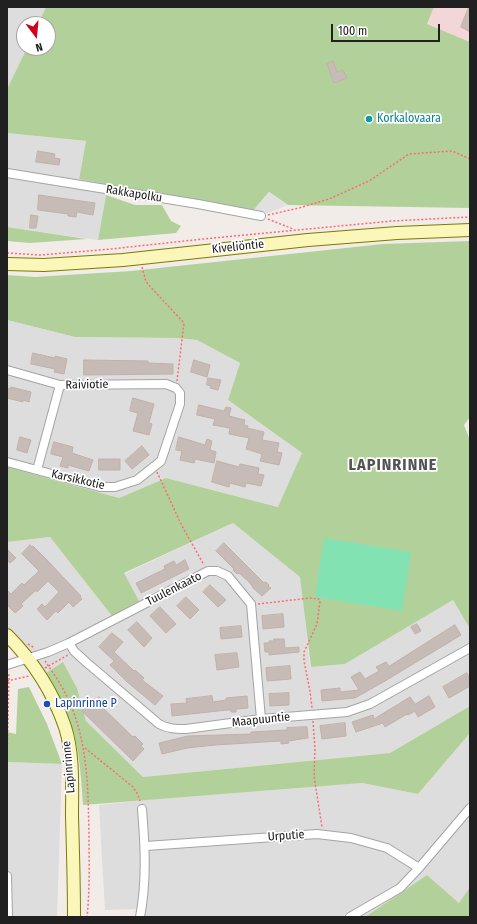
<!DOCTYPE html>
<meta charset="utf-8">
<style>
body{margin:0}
#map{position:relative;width:477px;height:924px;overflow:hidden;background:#f1ece7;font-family:"Fira Sans Condensed",sans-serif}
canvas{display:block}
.frame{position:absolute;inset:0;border:8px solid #202020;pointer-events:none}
.north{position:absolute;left:16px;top:16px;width:40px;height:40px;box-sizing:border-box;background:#fff;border:1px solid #a6a6a6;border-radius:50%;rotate:164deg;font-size:11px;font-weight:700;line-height:16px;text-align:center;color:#202020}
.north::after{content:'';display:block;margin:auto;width:14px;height:18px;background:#d1001b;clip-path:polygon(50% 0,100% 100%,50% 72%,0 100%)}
.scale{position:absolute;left:331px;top:24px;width:109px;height:18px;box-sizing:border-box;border:2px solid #202020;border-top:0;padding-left:5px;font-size:12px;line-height:14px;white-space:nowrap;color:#202020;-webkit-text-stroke:3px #fff;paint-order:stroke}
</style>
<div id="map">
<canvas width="477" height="924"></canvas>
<div class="frame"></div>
<div class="north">N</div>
<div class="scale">100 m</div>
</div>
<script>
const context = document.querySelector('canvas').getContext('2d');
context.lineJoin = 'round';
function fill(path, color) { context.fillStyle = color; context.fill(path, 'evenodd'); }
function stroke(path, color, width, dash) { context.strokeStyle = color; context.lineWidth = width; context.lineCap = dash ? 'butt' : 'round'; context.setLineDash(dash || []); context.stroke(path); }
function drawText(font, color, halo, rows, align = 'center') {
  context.font = font + ' "Fira Sans Condensed",sans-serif'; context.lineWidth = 3.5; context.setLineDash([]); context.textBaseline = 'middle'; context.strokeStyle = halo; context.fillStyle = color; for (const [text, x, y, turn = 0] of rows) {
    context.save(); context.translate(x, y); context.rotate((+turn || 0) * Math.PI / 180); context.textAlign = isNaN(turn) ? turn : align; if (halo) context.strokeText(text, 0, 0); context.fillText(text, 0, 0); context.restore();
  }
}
const residential = new Path2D(`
 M7,7h39l-8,17h-14v24h3l-20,41z
 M7,133l79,8 -7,38 29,5 -10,56 -91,-13z
 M7,320l68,17 102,1 20,2 43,23 -12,37 74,53 -23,54 -113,-29 -47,20 -112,-31z
 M233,523l68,54 9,90 35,-3 108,-64 17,29v77l-80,47 -247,24 -57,-56 -9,-33 -14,-26 -20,13 -36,-44v-89l43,-5 62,79 12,-42z
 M470,733v154l-11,16 -32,-28 -62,42h-223l1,-8 -38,1 -6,-105 43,-5 220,-17 56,11z
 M7,762l55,2 -5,153h-50z`);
const commercial = new Path2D(`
 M434,7h36v35l-43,-18z`);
const forest = new Path2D(`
 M46,7h388l-7,17 43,18v166l-182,-3 -19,-13 -17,20 -173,-33 7,-38 -79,-8v-44l20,-41h21v-24h-10z
 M106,195l29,10h27l9,16 10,5 -5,7 -78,7z
 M7,227l80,12 -57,4 -23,-2z
 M470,241v176l-6,8 6,15v189l-17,-29 -108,64 -34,3 -11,-90 -67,-54 -109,50 15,28 -27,15 -62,-79 -43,5v-75l112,31 47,-20 112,29 24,-54 -74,-53 12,-37 -43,-23 -20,-2 -102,-1 -68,-17v-45l28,2 96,-6 252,-27z
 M63,662l14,26 9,33 57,56 247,-24 80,-47v27l-52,61 -56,-11 -279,22c-2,-31 -4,-67 -18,-96 -6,-12 -15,-23 -22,-34z
 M29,687l18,37 15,40 -55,-2v-30l9,2 2,-45z
 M427,875l32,28 11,-16v30h-105z`);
const pitch = new Path2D(`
 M324,538l87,14 -9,59 -87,-14z`);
const parking = new Path2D(`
 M269,192l19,13 -22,9 -14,-2z`);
const building = new Path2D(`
 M469,7h1v25l-9,-5z
 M333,61l4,11 6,-2 4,8 -13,5 -7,-19z
 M38,151l17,3 -1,4 6,1 -1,6 -23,-3z
 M39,195l56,8 -2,12 -16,-3 -1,5 -8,-1v-2l-30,-4z
 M31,215l7,1 -2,12h-6z
 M33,353l22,5v-2l12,3 -3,15 -10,-2 1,-3 -24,-5z
 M84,360l64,1v2l25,1v10l-89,1z
 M194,360l16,5 -3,12 -16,-5z
 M208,378l13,2 -3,10 -8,-2 1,-2 -4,-1z
 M11,387l20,5 -2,10 -6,-2v2l-16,-4v-10l4,1z
 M133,398l21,6 -5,19 3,1 -3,11 -16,-4 5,-18 -8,-2z
 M199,405l25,6 2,-4 5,1 -2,8 16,4 -1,5 4,1 -1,2 17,4 -2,8 17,3 -2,9 5,1 -3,12 -19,-4 2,-7 -16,-5 3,-11 -20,-4 1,-6 -17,-3 2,-6 -18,-4z
 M20,437l11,3 -4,13 -10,-3z
 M179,437l26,8 2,-6 5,2 -2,9 6,2 -2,11 -19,-4 -1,4 -14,-3 2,-9 -6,-1z
 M54,442l19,5 -1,6 21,7 -4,11 -21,-6v3l-8,-2 3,-9 -12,-3z
 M142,446l7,9 -17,14 -7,-8z
 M99,459h21v11h-21z
 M217,461l22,6 1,-3 19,4 -1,6 6,1 -3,11 -15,-3 -1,4 -15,-4 -1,4 -17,-5z
 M224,543l40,40 2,-1 3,3 -1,1 3,2 -9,8 -10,-9h1l-5,-6 -9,-8 -2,1 -4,-4 1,-1 -18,-18z
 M30,545l1,2 2,-1 13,13 35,37 -1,1 2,2 -9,8 -4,-5 -11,11 -2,-2 -9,9 -10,-11 5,-5 3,3 14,-15 -11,-11 -11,11 -1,-2 -15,14 2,2 -8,7 -8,-8v-15l4,4 11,-11 2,2 15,-14 -17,-17z
 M7,549l9,9 -6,5 -3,-3z
 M185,560l4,9 -48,24 -5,-10 29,-14 -1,-3 10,-5 2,4z
 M210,585l16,15 -8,7 -15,-15z
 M186,597l13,13 -9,9 -13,-13z
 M160,607l16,17 -10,9 -16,-17z
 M283,614l1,13 -21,2 -1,-13z
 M137,622l15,16 -8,9 -16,-17z
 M417,624l4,7 -6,3 -4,-7z
 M455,625l6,10 -76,46 -30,17 -33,3 -1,-11 19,-2v4l19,-2 -8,-13 9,-5 5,7 14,-8 -3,-4 10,-5 3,4z
 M241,626l1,11 -21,2 -1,-11z
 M112,633l11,9 -9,10 20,19 1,-1 9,8 -2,2 21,16 -8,9 -29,-24 -16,-16 4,-4 -15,-14z
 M274,639h10l1,9 14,-1v5l-30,3v-3h-4l-1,-9h5v-2h5z
 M237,653l2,14 -22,3 -2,-15z
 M290,666l1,13 -24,2 -1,-13z
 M467,673l3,6v7l-21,12 -6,-11z
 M289,693v12l-19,1 -1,-12z
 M212,696l1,6 13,-2v-2l21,-2 1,12 -12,1v3h-5v-2h-4l-55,6 -1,-12 16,-1 -1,-4z
 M429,696l6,11 -17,10 -3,-6 -7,4 -1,-1 -22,13 -2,-4 -27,9 -4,-10 21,-7 1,4 36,-22 5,7z
 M99,697l6,7 -3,3 31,30 2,-1 8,8 -2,2 3,3 -11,12 -51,-50 12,-13 2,2z
 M345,723l1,13 -24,3 -2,-13z
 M307,727l1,11 -20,3 1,2 -8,1v-3l-66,4 -28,3 -25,6 -3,-11 29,-7 63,-2v-2l36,-2v-2z`);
const path = new Path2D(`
 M268,215l31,-7 30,-9 40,-18 40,-27 43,-3 18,8
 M268,219l25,10
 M7,253l34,2 70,-6 92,-10 189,-18 78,-4
 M142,267l4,15 38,41 -7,58
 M157,472l24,52 23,41
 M258,604l52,-6 9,1 1,2 -3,23 -13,28v9l6,30 2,17
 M28,644l7,4
 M45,661c9,13 18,26 25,42 18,43 18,85 19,132 0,27 1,54 -2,82
 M45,668l23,-13
 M7,681l22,-5
 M313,721l2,28 -1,27 8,51
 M85,748l48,39 5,8 2,6
 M7,760l2,-84 -1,-4`);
const street = new Path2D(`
 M7,173l191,31 63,12
 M7,370l53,15
 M7,462l93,25h15l22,-7 24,-19 19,-57v-11l-4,-5 -10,-4 -106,1 -23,85
 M69,643l5,8 12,11 73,62c9,5 17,5 27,5l75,-10 86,-7 23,-8 100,-56
 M7,665l41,-13 21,-9 139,-72h9l11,5 23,28 10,115
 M146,846l171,-12 34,4 36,10 32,20
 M7,876l1,41
 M140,917c7,-36 5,-72 2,-108
 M350,917l50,-29 19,-20 51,-60`);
const secondary = new Path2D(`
 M7,264l37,1 79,-5 185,-20 89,-7 73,-3
 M7,635c25,25 46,57 58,92 9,28 7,60 7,90 1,33 2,67 2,100`);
const markers = [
 [369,119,4,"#0f9aa8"],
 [47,704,4,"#1a4fb4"]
];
const cultureNames = [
 ["Korkalovaara",377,119]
];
const streetNames = [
 ["Rakkapolku",134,194,9],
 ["Kiveliöntie",238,247,-6],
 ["Raiviotie",87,385,-1],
 ["Karsikkotie",78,480,13],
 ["Tuulenkaato",174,589,-27],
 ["Maapuuntie",261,720,-6],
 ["Lapinrinne",69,767,-95],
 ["Urputie",286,836,-4]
];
const transitNames = [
 ["Lapinrinne P",55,704]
];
const districtNames = [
 ["LAPINRINNE",393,466]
];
fill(residential, '#dedddd');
fill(commercial, '#f2d6d8');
fill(forest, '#b2d19a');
fill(pitch, '#83e2b1');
fill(parking, '#e0e0e0');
fill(building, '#c6bbb6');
stroke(building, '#c3b1a8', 1);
stroke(street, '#a4a4a4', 10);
stroke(secondary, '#7d7a02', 14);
stroke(path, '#fe6b6f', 1.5, [2, 2]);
stroke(street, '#fff', 8);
stroke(secondary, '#fbf6ba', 12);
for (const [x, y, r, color] of markers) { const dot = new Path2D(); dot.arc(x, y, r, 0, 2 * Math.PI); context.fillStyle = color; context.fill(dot); stroke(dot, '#fff', 1.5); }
drawText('12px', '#0d838f', '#fff', cultureNames, 'left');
drawText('12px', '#202020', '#fff', streetNames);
drawText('12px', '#164399', '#fff', transitNames, 'left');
context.letterSpacing = '1px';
drawText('bold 16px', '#535353', '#fff', districtNames);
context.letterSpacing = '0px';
</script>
